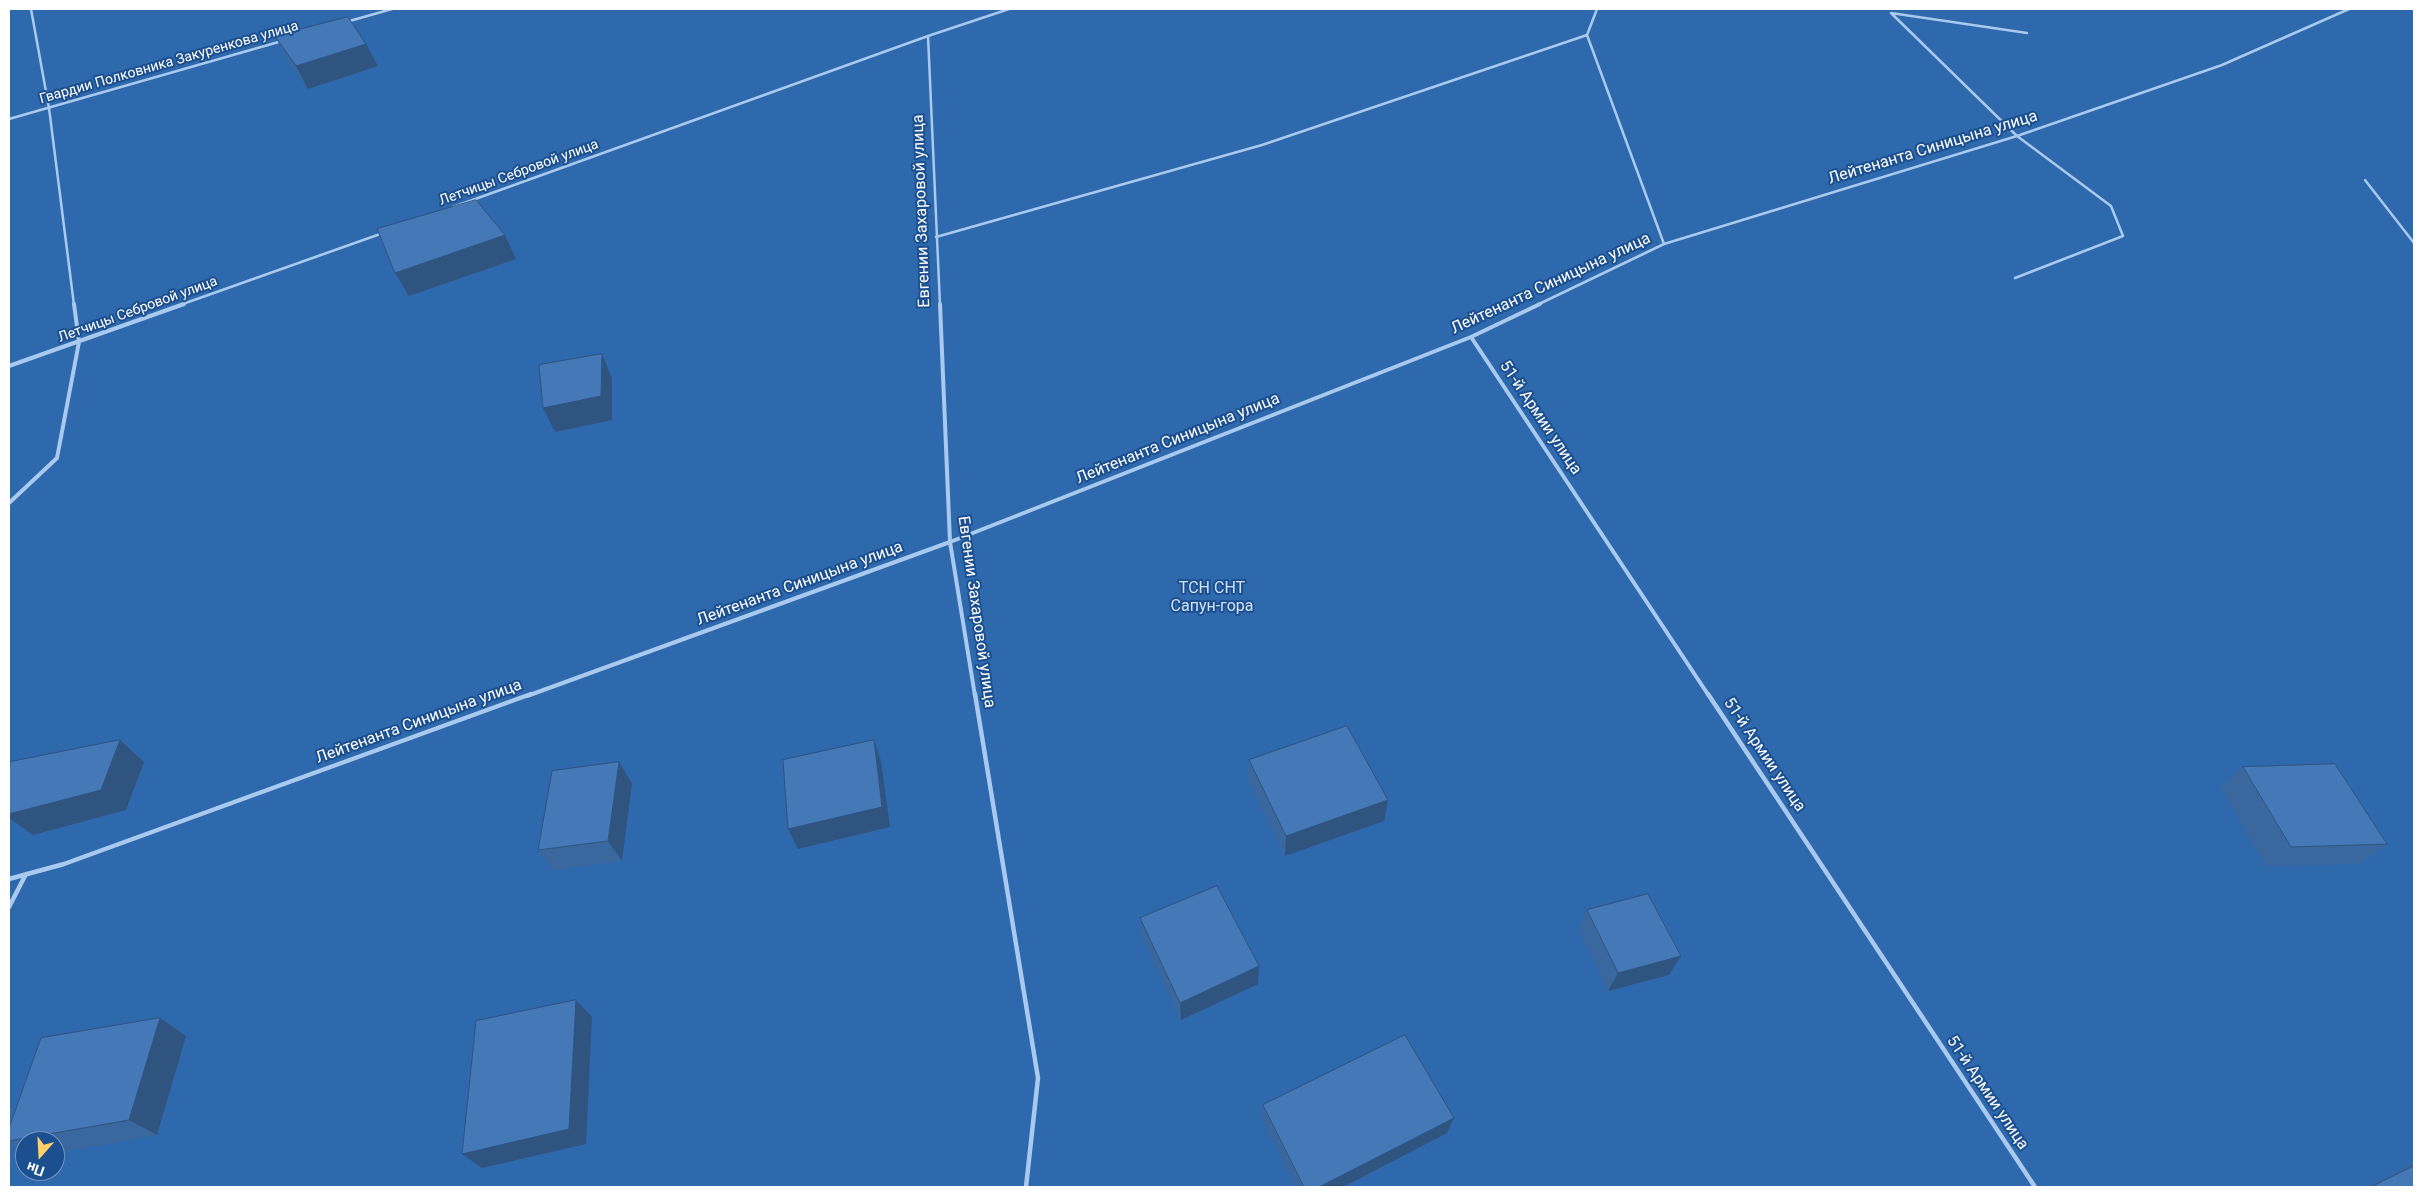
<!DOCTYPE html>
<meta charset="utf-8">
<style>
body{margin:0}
#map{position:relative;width:2423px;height:1196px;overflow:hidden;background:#1b4f8f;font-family:Roboto,sans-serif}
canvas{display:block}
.frame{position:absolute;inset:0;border:10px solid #fff;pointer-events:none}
.north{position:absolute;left:15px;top:1131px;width:50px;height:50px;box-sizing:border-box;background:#1b4f8f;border:1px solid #7695bc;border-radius:50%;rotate:199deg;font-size:14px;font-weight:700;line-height:20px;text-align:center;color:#fff}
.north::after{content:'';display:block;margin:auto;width:18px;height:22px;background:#ffd166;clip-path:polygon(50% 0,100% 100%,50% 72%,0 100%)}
</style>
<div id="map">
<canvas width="2423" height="1196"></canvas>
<div class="frame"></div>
<div class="north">Пн</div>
</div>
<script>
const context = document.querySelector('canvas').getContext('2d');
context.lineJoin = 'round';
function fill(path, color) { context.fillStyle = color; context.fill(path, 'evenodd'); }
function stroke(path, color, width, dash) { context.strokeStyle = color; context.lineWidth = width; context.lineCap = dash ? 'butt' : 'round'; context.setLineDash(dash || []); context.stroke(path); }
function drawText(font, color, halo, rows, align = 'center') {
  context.font = font + ' Roboto,sans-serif'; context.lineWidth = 4; context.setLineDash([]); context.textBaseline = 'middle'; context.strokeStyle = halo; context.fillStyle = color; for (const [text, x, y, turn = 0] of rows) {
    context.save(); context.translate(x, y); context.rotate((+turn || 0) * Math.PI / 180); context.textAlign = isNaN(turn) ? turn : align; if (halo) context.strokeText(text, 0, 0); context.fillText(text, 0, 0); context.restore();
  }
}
const green = new Path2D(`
 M9,9h2405v1178h-2405zM25,1141h30v30h-30z`);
const serviceFar2 = new Path2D(`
 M31,9l18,99 25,197
 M1597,9l-10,26 77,209
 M346,22l46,-13
 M928,36l12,269
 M9,119l273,-78
 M2365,180l49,63
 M453,207l475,-171 81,-27
 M936,237l326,-92 325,-110
 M2015,278l108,-42 -12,-30 -94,-70 -126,-123 136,20
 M180,305l203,-72
 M1537,305l127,-61 353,-108 205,-71 127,-56`);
const serviceFar1 = new Path2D(`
 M940,304l10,238 25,154
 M1471,337l238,359
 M9,366l175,-62
 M9,503l48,-45 22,-116 -5,-38
 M527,696l423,-154 521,-205 69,-33`);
const service = new Path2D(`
 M975,694l63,384 -12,109
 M1708,694l327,493
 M9,879l55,-15 467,-170
 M9,907l17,-33`);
const wall = new Path2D(`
 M275,36l103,30 -70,23 -21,-30z
 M1249,760l135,61 -99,35 -37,-75z
 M2243,767l144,77 -27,20 -94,2 -46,-79z
 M632,783l-10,78 -69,9 -15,-20z
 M1587,910l82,65 -61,16 -30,-62z
 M1140,918l119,48 -1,18 -77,36 -39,-83z
 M186,1036l-29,99 -102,18v-12h-30v11l-16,-8v-16z
 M1263,1105l191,13 -7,15 -104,54h-48l-33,-67z
 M2414,1163v24h-47z`);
const shadedWall = new Path2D(`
 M366,44l12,22 -70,23 -12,-23z
 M505,235l11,24 -107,37 -14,-23z
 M602,354l10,24v42l-57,12 -12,-24z
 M120,740l24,22 -18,48 -93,25 -24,-17v-4z
 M874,740l7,21 9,66 -92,22 -10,-20z
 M619,762l13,21 -10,78 -14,-20z
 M1388,800l-4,21 -99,35 1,-20z
 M1681,956l-12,19 -61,16 10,-18z
 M1259,966l-1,18 -77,36 -1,-17z
 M576,1000l16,17 -6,127 -104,24 -20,-14z
 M160,1018l26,18 -29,99 -28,-15z
 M1454,1118l-7,15 -104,54h-24z`);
const building = new Path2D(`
 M348,17l18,27 -70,22 -21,-30z
 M476,200l29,35 -110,38 -18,-44z
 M602,354l-1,42 -58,12 -4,-43z
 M1347,726l41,74 -102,36 -37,-76z
 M120,740l-19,50 -92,24v-39l1,-13z
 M874,740l8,67 -94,22 -5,-69z
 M619,762l-11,79 -70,9 14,-79z
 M2335,764l52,80 -96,3 -48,-80z
 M1217,886l42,80 -79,37 -40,-85z
 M1648,894l33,62 -63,17 -31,-63z
 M576,1000l-7,129 -107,25 14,-133z
 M160,1018l-31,102 -120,21v-13l32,-90z
 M1405,1035l49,83 -135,69h-15l-41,-82z
 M2414,1166v21h-43z`);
const farStreetnames = [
 ["Гвардии Полковника Закуренкова улица",169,63,-16],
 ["Летчицы Себровой улица",519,173,-20],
 ["Летчицы Себровой улица",138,310,-20]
];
const streetNames = [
 ["Лейтенанта Синицына улица",1933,148,-17],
 ["Евгении Захаровой улица",922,211,-92],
 ["Лейтенанта Синицына улица",1551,284,-25],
 ["51-й Армии улица",1540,418,56],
 ["Лейтенанта Синицына улица",1178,439,-22],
 ["Лейтенанта Синицына улица",800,584,-20],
 ["Евгении Захаровой улица",976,612,82],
 ["Лейтенанта Синицына улица",419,722,-20],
 ["51-й Армии улица",1764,755,56],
 ["51-й Армии улица",1987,1093,56]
];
const parkNames = [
 ["ТСН СНТ",1212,589],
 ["Сапун-гора",1212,607]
];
fill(green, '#2e69ad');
stroke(serviceFar2, '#a9c9ee', 2.5);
stroke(serviceFar1, '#a9c9ee', 4);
stroke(service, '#a9c9ee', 4.5);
fill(wall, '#3a679d');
fill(shadedWall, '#305480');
fill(building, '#4478b7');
stroke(building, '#305480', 1);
drawText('14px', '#fff', '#1b4f8f', farStreetnames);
drawText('16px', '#fff', '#1b4f8f', streetNames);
drawText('16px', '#cfe3fa', '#1b4f8f', parkNames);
</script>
